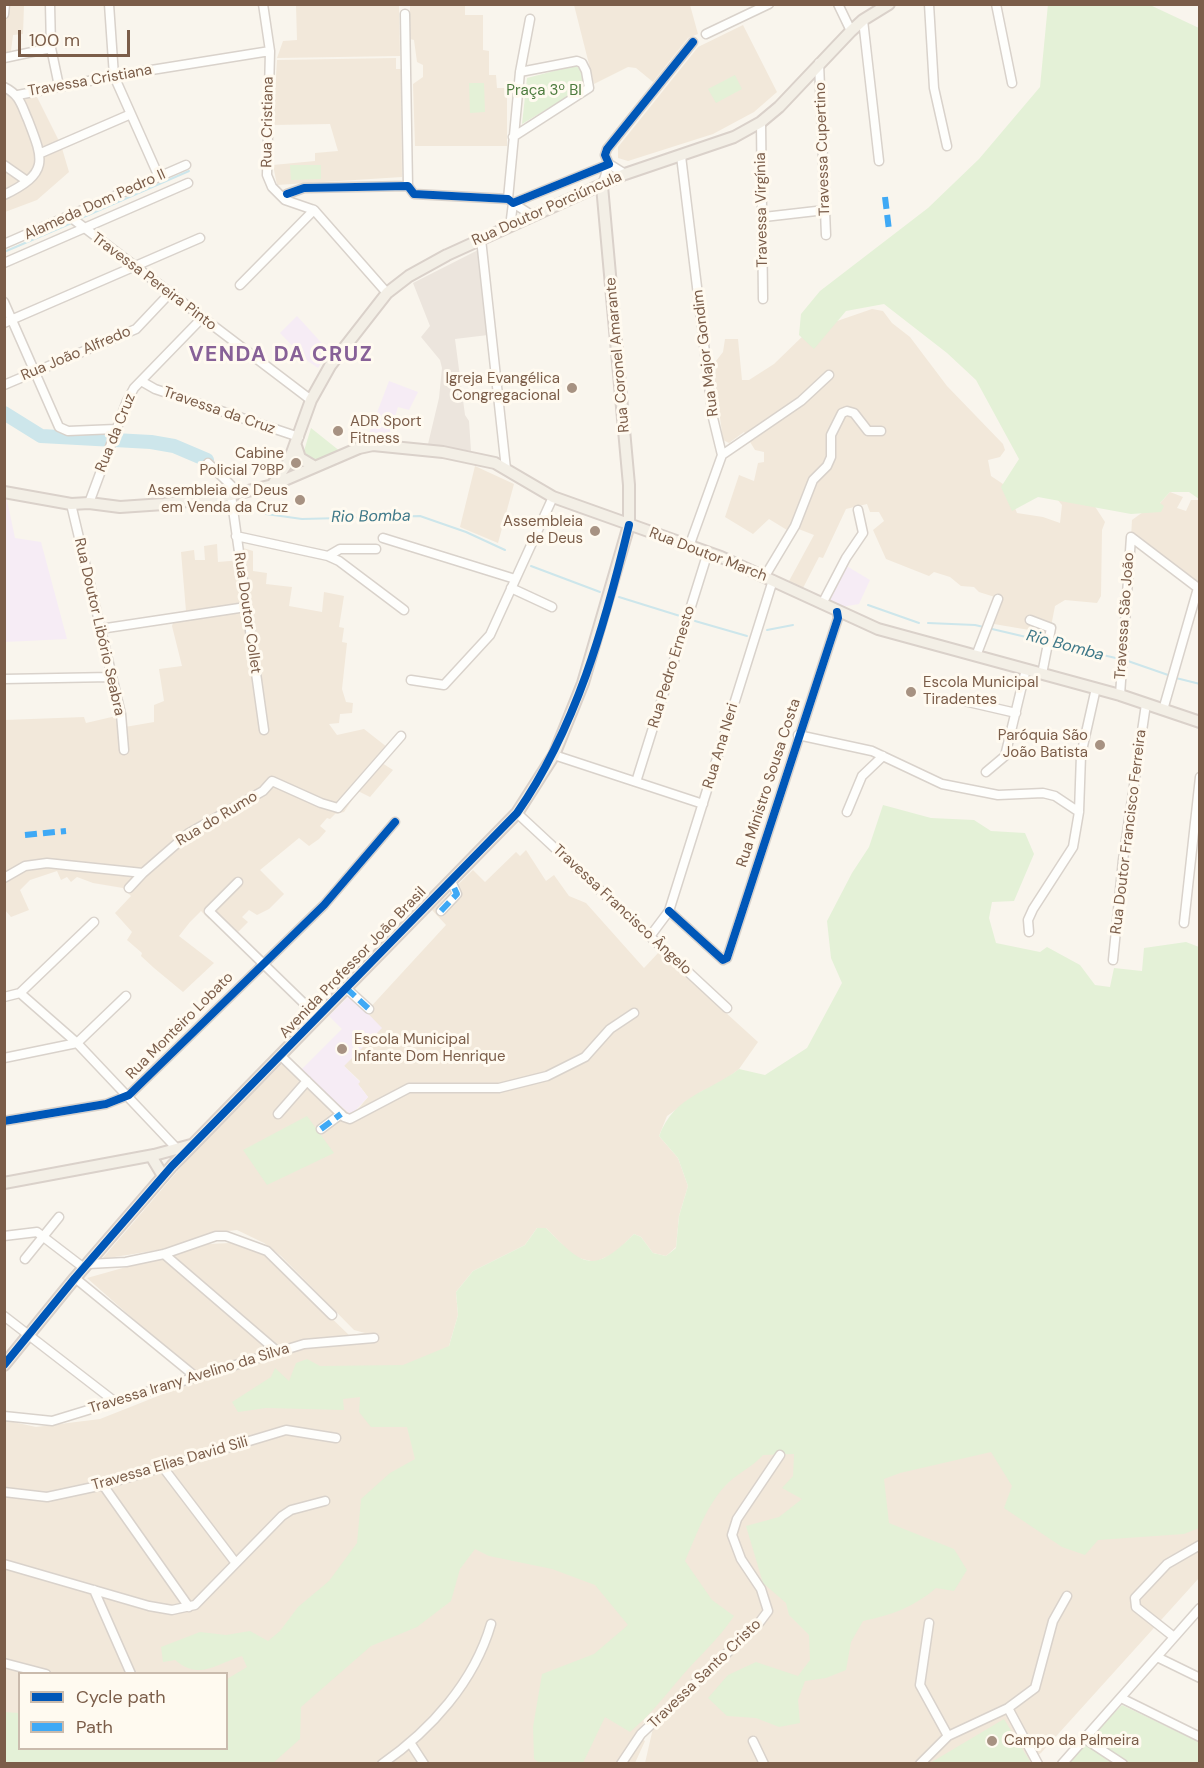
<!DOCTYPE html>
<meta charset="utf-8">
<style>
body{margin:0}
#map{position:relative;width:1204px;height:1768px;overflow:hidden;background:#f9f5ed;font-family:"DM Sans",sans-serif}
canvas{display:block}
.frame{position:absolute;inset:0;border:6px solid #7b5d49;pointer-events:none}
.legend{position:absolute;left:18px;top:1672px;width:210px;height:78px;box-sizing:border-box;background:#fffaf0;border:2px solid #cabbad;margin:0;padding:8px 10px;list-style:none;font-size:18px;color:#7b5d49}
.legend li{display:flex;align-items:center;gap:12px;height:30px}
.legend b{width:30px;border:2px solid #cabbad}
.scale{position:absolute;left:18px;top:30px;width:112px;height:27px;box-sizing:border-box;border:3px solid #7b5d49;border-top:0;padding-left:8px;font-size:18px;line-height:21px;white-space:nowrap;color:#7b5d49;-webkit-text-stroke:4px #fffaf0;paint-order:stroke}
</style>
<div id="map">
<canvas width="1204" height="1768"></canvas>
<div class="frame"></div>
<ul class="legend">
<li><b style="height:8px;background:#0057b8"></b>Cycle path</li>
<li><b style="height:8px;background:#3fa9f5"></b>Path</li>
</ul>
<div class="scale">100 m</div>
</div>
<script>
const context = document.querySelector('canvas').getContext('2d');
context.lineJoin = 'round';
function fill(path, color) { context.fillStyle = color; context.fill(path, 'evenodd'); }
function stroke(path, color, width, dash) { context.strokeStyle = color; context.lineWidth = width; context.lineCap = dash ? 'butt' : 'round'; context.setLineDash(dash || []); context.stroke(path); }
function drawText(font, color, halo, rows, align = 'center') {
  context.font = font + ' "DM Sans",sans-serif'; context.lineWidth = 6; context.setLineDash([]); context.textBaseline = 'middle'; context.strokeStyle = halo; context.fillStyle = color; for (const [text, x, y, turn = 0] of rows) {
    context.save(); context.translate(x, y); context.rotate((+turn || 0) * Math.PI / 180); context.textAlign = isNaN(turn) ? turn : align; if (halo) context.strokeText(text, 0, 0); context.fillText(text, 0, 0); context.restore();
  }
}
const residential = new Path2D(`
 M4,5h20l-1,29 -10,1 -2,16 -6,2z
 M296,5h103l1,51 -123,2 6,-17 14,-1z
 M410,5h55v10h18v35l6,1v24h7l1,13h10v58h-92l-2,-62 10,-7v-12l-6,-3 -3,-22 -4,-1z
 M574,5h116l8,29 -10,4 -35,44 -17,-14 -8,-1 -34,17z
 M743,25l34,67 -23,20 -41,22 -85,27 -10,-3v-11l80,-100z
 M396,58v11h5l1,108 -125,8 -4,-20 42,-4v-8l23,-2 -8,-27 -57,1 4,-65z
 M4,82l20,11 12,2 25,50 8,27 -32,28 -32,12z
 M872,309l11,2 9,12 18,14 37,49 56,58 2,6 -5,7 -12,3 3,16 15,10 11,27 26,4 17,6 2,-18 -10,-12 42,12 11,17 -3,8 -1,66 -4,7 -32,-3 -10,6 -6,31 -8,-5 -53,-9 10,-25 -19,-6 -5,-5 -13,-1 -11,-9 -16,-5 -5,4 -43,-17 -13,-29 11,-9 -5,-9h-9l-3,-8 -21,5 -23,49 -4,-1 -16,31 -14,-7 25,-46 -18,-7 -8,8 -1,-6 -18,-11 -16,15 -28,-17 14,-42 15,6 4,-18 6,-1v-10l-9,-2 -11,-18 -15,11 -6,-3 -8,-59 1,-20 7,-9 2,-13h13l4,41h7l25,-16 34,-33z
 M475,466l39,18 -16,59 -38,-16z
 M1170,492l13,5 -6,11 9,3 5,-11h8v88l-68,-51 1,-17 11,-8h18l-1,-9z
 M217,544l1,18 24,-2 1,-12 10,3v20l14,2 -1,11 26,3 -3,19 33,6 2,-20 20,4 -5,31 5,1 -2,14 5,1 -5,46 4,13 7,1 -1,10 -12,1 -1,9 -10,1 8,11 27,-6 28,22 -10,12 11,7 -23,27 -12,-6 -14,21 -9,2 -5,5 -3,-1 -7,8 6,5 -7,8 -10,7 -10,-8 -39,32 24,24 -15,15 -12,6 -8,-5 -7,7 6,5 -10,10 -23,-21 -6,8 -8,-8 -11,11 -11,14 35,27 -31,29 -29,-24 -13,-12 1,-3 -15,-13 5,-8 -17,-19 16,-17 -8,-8 -30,-5 -16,-6 -6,5 -4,-5 -6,3 -4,-9 -27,9 -10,10 9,20 -18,7 -6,-7v-190l79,-3 2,6 30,-7 7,5 2,6 29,-5v-17l10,-4 -5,-32 23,-3 -10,-40 4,-13 10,-2 -5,-59 13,-2 1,10h10l-1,-14z
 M526,850l20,31 8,-6 15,21 17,7 58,65 15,-16 99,90 -19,27 -22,17 -15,5 -35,25 -8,20 19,22 10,28 -9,30 -3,31 -10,9 -13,-3 -12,-16 -7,-3 -19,19 -20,9 -21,-5 -28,-29h-9l-12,17 -52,26 -17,21 2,23 -9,31 41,13 709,-396v615l-158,175 -15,10h-381l11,-48 -11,6 -9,14 9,6 -10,22h-630l-1,-343 32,7 64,-8 101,-40 -114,-101 121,-34 22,-1 32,8 87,84 16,-2 -11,-3 -73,-74 -17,-13 -27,-13 -26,3 -19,10 -27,6 -63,10 98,-114 84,-83 48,42 3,-3 16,14 7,-6 10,-12 -10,-13 2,-3 -16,-15 22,-54 80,-87 -14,-15 41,-40 12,12 31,-30 4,4zM20,1674h206v74h-206z`);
const industrial = new Path2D(`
 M478,250l10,85 -33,4 10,76 4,6 2,30 -43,-7 11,-46 3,-30 -2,-8 -19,-23 9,-11 -17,-43z`);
const education = new Path2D(`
 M297,316l32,35 -11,17 -13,-9 -25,-26z
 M389,381l29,11 -9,18 -11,-3 -11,33 -20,-1z
 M5,499l2,1 8,38 26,4 26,97 -62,3z
 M845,565l25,15 -11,24 -18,3 -14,-7z
 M350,995l32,33 -38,38 16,16 -2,2 10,13 -17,18 -16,-14 -2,2 -33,-32 42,-42 -13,-13z`);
const green = new Path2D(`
 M1048,4l102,1 49,23v471l-10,-7h-19l-10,11 4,3 -3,6 -30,2 -93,-17 -26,14 -11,-24 18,-28 -43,-79 -29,-27 -63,-49 -38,7 -32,38 -15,-14 2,-21 19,-23 108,-83 51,-49 61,-72z
 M577,65l4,6 3,16 -62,37 5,-46z
 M735,75l7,14 -26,14 -8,-14z
 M469,83h15l1,29 -15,1z
 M290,165h31v14l-30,1z
 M311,428l30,24 -24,10h-6l-8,-8z
 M883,805l48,13 43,2 17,11 34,2 9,21 -20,47 -22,1 -3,16 7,25 44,9 7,-5 33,18 15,20 15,2 4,-19 28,3 2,-23 42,-6 13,5v581l-15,6 -86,6 -13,15 -23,-8 -58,-39 8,-22 -21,-34 -91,21 -16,6 5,44 65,26 13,21 -13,21 -18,-3c-22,19 -44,27 -73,33l-12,21 -5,28 -20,8 -21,3 -7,19 2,23 -21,4 -23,-9 -29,-2 -19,-18 20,-23 28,-13 42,14 12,-16 -1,-25 -20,-20 -3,-12 -23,-20 -17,-57 33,-9 23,-18 -20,-11 11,-12 1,-22 -31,1c-11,12 -23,17 -34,27 -22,21 -32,52 -44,79l27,39 22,16c-15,23 -35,40 -53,61 -16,19 -31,38 -51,55l-25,-15 -22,46h-43l-6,-4 -1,-32 9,-53 52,-20 34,-29 -33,-40 -43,-16 -63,-13 -14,-7 -15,20 -9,32 -34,26 -46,19 -70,61 -1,32 -27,24h-268l-1,-51 15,1 1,35h206l1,-69 20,-12 -5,-11c-27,8 -42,25 -67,4l-12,2 -2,-15 39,-15 26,3 24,-4 18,10 12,-10 18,-24 31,-26 28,-38 4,-44 29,-26 25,-14 -8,-32h-36l-12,-15 1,-15 -17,2 1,11 -78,-2 -28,4 -6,-10 39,-25 4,-9 14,13 7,-18 11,-4 13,7 83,-1 46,-19 9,-31 -2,-23 17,-21 52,-26 12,-17h9c37,38 47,47 88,6l7,3 12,16 13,3 10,-8 3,-32 9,-30 -10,-28 -19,-22c17,-42 47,-42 80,-67l26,6 42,-27 35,-65 -11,-25 -4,-37 25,-48 17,-26z
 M307,1116l27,37 -67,32 -24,-35z
 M1122,1705l77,37v21l-134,1z
 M1004,1719l27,44h-101z`);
const stream = new Path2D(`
 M79,219l110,-48
 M4,252l70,-30
 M266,514l36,5 118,-3 46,16 39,18
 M531,566l69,26
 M619,597l61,19
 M868,605l51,18
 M695,621l52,15
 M928,623l47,2 145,34
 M767,630l26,-5
 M1125,660l46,16
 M1176,678l24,6`);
const river = new Path2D(`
 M4,413l37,23 110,6 23,4 33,14`);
const minor = new Path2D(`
 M50,4l1,44 8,38
 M109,4l5,72 45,101
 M263,4l7,47 -3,124 5,12 13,13 29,10 73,83
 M838,4l13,27
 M929,4l5,84 13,58
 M996,4l16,79
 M4,14l1,-10
 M405,14l3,172
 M863,20l16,141
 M706,34l63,-30
 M4,58l47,-10
 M819,63l7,172
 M4,87c16,8 17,17 24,33 16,41 21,53 -24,75
 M18,95l96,-19 156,-25
 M761,122l2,177
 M513,137l76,-49 -3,-17 -4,-8 -5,-2 -57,11
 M41,153l90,-39
 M681,156l32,262 9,37 -32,89
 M4,165l23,16
 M602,186l7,-22 16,10
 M287,194l17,-6 104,-2 6,8 94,5 5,4 96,-39 -4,-9 2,-6 86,-107
 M508,199l12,-127 10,-53
 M69,216l242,184
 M764,217l61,-7
 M510,227l3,-24 20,13
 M481,239l25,230
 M4,244l182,-79
 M4,263l184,-80
 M240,285l74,-75
 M4,302l55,125 9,4 48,-2
 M4,323l196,-85
 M141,381l14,8 144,48
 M4,385l132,-56 34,-36
 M722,455l79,-54 28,-26
 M208,463l31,30
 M231,495l33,235
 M89,503l38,-102 7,-13 68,-70
 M71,504l50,210 3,36
 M236,536l92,20 12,-7h36
 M383,538l132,41
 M328,556l11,5 65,49
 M765,576l30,-50 18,-46 14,-14 4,-9v-22l11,-22 5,-2 7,2 14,18h13
 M511,588l41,19
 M822,604l24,-46 17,-25 -5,-23
 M1030,620l21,8 -9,46
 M100,629l146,-22
 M976,656l22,-57
 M4,679l107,-2
 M411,680l33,5 46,-50 63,-138
 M1120,695l11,-158 67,51 -35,122
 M964,701l52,12
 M798,735l74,16 70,33 56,11 45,-2 12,3 24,16
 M554,755l149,49
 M986,772l19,-16 21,-87
 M636,782l72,-230
 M847,812l15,-36 21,-20
 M517,813l210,195
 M4,878l21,-12 22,-3 96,10 46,-40 74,-42 9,-10 49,22 17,5 63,-72
 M238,882l-29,29 109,106
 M129,888l14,-15
 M441,911l16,-17 -6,-13
 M669,911l54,49 4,-2 111,-340 -1,-6
 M1184,923l16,-146
 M1029,932l-1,-12 5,-11 40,-62 6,-35 2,-57 15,-67
 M651,935l18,-24 104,-331
 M1113,960l10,-100 23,-156
 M346,988l23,21
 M20,993l57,50 104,110
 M4,997l16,-4 74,-71
 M281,1056l63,61 6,2 59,-31h90l48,-12 38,-19 25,-28 24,-16
 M4,1058l73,-15 49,-47
 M278,1114l29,-33
 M4,1121l102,-17 23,-9 195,-190 71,-83
 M321,1129l20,-15
 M4,1236l33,-4 47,36
 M164,1254l114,98
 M25,1259l34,-42
 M88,1264l38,-2 38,-8 52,-18h10l41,15 65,64
 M75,1278l121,99
 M4,1316l110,85
 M4,1416l48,5 252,-77 70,-6
 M162,1466l73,96
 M103,1485l86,122
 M4,1492l43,5 56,-12 183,-55 50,8
 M4,1564l145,42 23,4 23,-5 87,-89 9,-6 34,-9
 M94,1590l37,84
 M929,1623l-9,62 28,51
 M1174,1637l-38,-30 -1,-9 32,-34 33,-19
 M1157,1657l43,21
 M4,1663l42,11
 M1121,1698l79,39
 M1008,1708l30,56
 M1085,1739l38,25
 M753,1741l11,23
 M411,1744l13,20
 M382,1764c49,-34 92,-82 109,-140
 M621,1764l20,-30 118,-111 9,-12 -7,-22 -20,-30 -9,-24 5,-16 43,-64
 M920,1764l28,-28 60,-28 27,-20 18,-67 14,-25
 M1062,1764l138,-156`);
const major = new Path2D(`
 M296,446l4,12 15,9
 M273,484l16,-23 22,-61 19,-34 57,-73 22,-17 38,-21 178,-81 109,-37 27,-15 18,-15 72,-76 12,-11 26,-16
 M4,492l67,12 18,-1 31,4 44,-3 67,-9 42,-10 86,-37 14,-3 70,7 52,11 58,34 168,60 157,72 242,66 80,27
 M151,1156l12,20
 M4,1183l150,-28 37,-10
 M4,1365l71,-87 97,-112 345,-353 37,-58 29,-72 46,-158v-40l-27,-299`);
const quiet = new Path2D(`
 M885,197l4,33
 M25,835l41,-4
 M441,911l16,-17 -6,-13
 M346,988l23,21
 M321,1129l20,-15`);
const cycleway = new Path2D(`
 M287,194l17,-6 104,-2 6,8 94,5 5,4 96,-39 -4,-9 2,-6 86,-107
 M669,911l54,49 4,-2 111,-340 -1,-6
 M4,1121l102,-17 23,-9 195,-190 71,-83
 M4,1365l71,-87 97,-112 345,-353c59,-85 88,-188 112,-288`);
const markers = [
 [572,388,6,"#a79282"],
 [338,431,6,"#a79282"],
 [296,463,6,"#a79282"],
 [300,500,6,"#a79282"],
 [595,531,6,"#a79282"],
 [911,692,6,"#a79282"],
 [1100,745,6,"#a79282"],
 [342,1049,6,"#a79282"],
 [992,1741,6,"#a79282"]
];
const streetNames = [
 ["Travessa Cristiana",90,81,-10],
 ["Rua Cristiana",268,122,-89],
 ["Travessa Cupertino",823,149,-92],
 ["Alameda Dom Pedro II",95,205,-24],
 ["Rua Doutor Porciúncula",547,209,-24],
 ["Travessa Virgínia",762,210,-91],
 ["Travessa Pereira Pinto",154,282,37],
 ["Rua Major Gondim",706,353,-97],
 ["Rua João Alfredo",76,354,-23],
 ["Rua Coronel Amarante",618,355,-95],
 ["Travessa da Cruz",219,411,19],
 ["Rua da Cruz",116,433,-68],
 ["Rua Doutor March",708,555,21],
 ["Rua Doutor Collet",247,613,82],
 ["Travessa São João",1125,616,-86],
 ["Rua Doutor Libório Seabra",99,627,77],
 ["Rua Pedro Ernesto",672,667,-73],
 ["Rua Ana Neri",721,746,-73],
 ["Rua Ministro Sousa Costa",769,783,-72],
 ["Rua do Rumo",217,819,-31],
 ["Rua Doutor Francisco Ferreira",1129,832,-83],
 ["Travessa Francisco Ângelo",622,910,43],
 ["Avenida Professor João Brasil",353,963,-46],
 ["Rua Monteiro Lobato",180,1026,-45],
 ["Travessa Irany Avelino da Silva",189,1379,-17],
 ["Travessa Elias David Sili",170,1464,-16],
 ["Travessa Santo Cristo",705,1674,-44]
];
const parkNames = [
 ["Praça 3º BI",544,91]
];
const poiNames = [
 ["Igreja Evangélica",560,379],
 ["Congregacional",560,396],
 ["ADR Sport",350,422,"left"],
 ["Fitness",350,439,"left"],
 ["Cabine",284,454],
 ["Policial 7ºBP",284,471],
 ["Assembleia de Deus",288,491],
 ["em Venda da Cruz",288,508],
 ["Assembleia",583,522],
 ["de Deus",583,539],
 ["Escola Municipal",923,683,"left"],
 ["Tiradentes",923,700,"left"],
 ["Paróquia São",1088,736],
 ["João Batista",1088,753],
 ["Escola Municipal",354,1040,"left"],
 ["Infante Dom Henrique",354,1057,"left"],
 ["Campo da Palmeira",1004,1741,"left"]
];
const waterNames = [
 ["Rio Bomba",371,517,-1],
 ["Rio Bomba",1065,646,15]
];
const districtNames = [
 ["VENDA DA CRUZ",281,355]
];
fill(residential, '#f2e8da');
fill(industrial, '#ece5dd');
fill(education, '#f6ecf5');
fill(green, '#e4f1d7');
stroke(stream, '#cde6eb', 2);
stroke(river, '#cde6eb', 14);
stroke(minor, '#d9d2cb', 11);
stroke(major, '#dad1ca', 14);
stroke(minor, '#fefefc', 8);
stroke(major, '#f3efe6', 10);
stroke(quiet, '#3fa9f5', 6, [12, 6]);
stroke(cycleway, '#0057b8', 8);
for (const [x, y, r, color] of markers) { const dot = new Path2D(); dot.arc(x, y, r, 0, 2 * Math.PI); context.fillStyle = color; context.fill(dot); stroke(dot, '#fffaf0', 2); }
drawText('15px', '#7b5d49', '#fffaf0', streetNames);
drawText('15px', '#4c7b3d', '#fffaf0', parkNames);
drawText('15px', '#7b5d49', '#fffaf0', poiNames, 'right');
drawText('italic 16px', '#3e7888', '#fffaf0', waterNames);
context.letterSpacing = '1.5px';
drawText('bold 21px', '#876197', '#fffaf0', districtNames);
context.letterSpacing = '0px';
</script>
